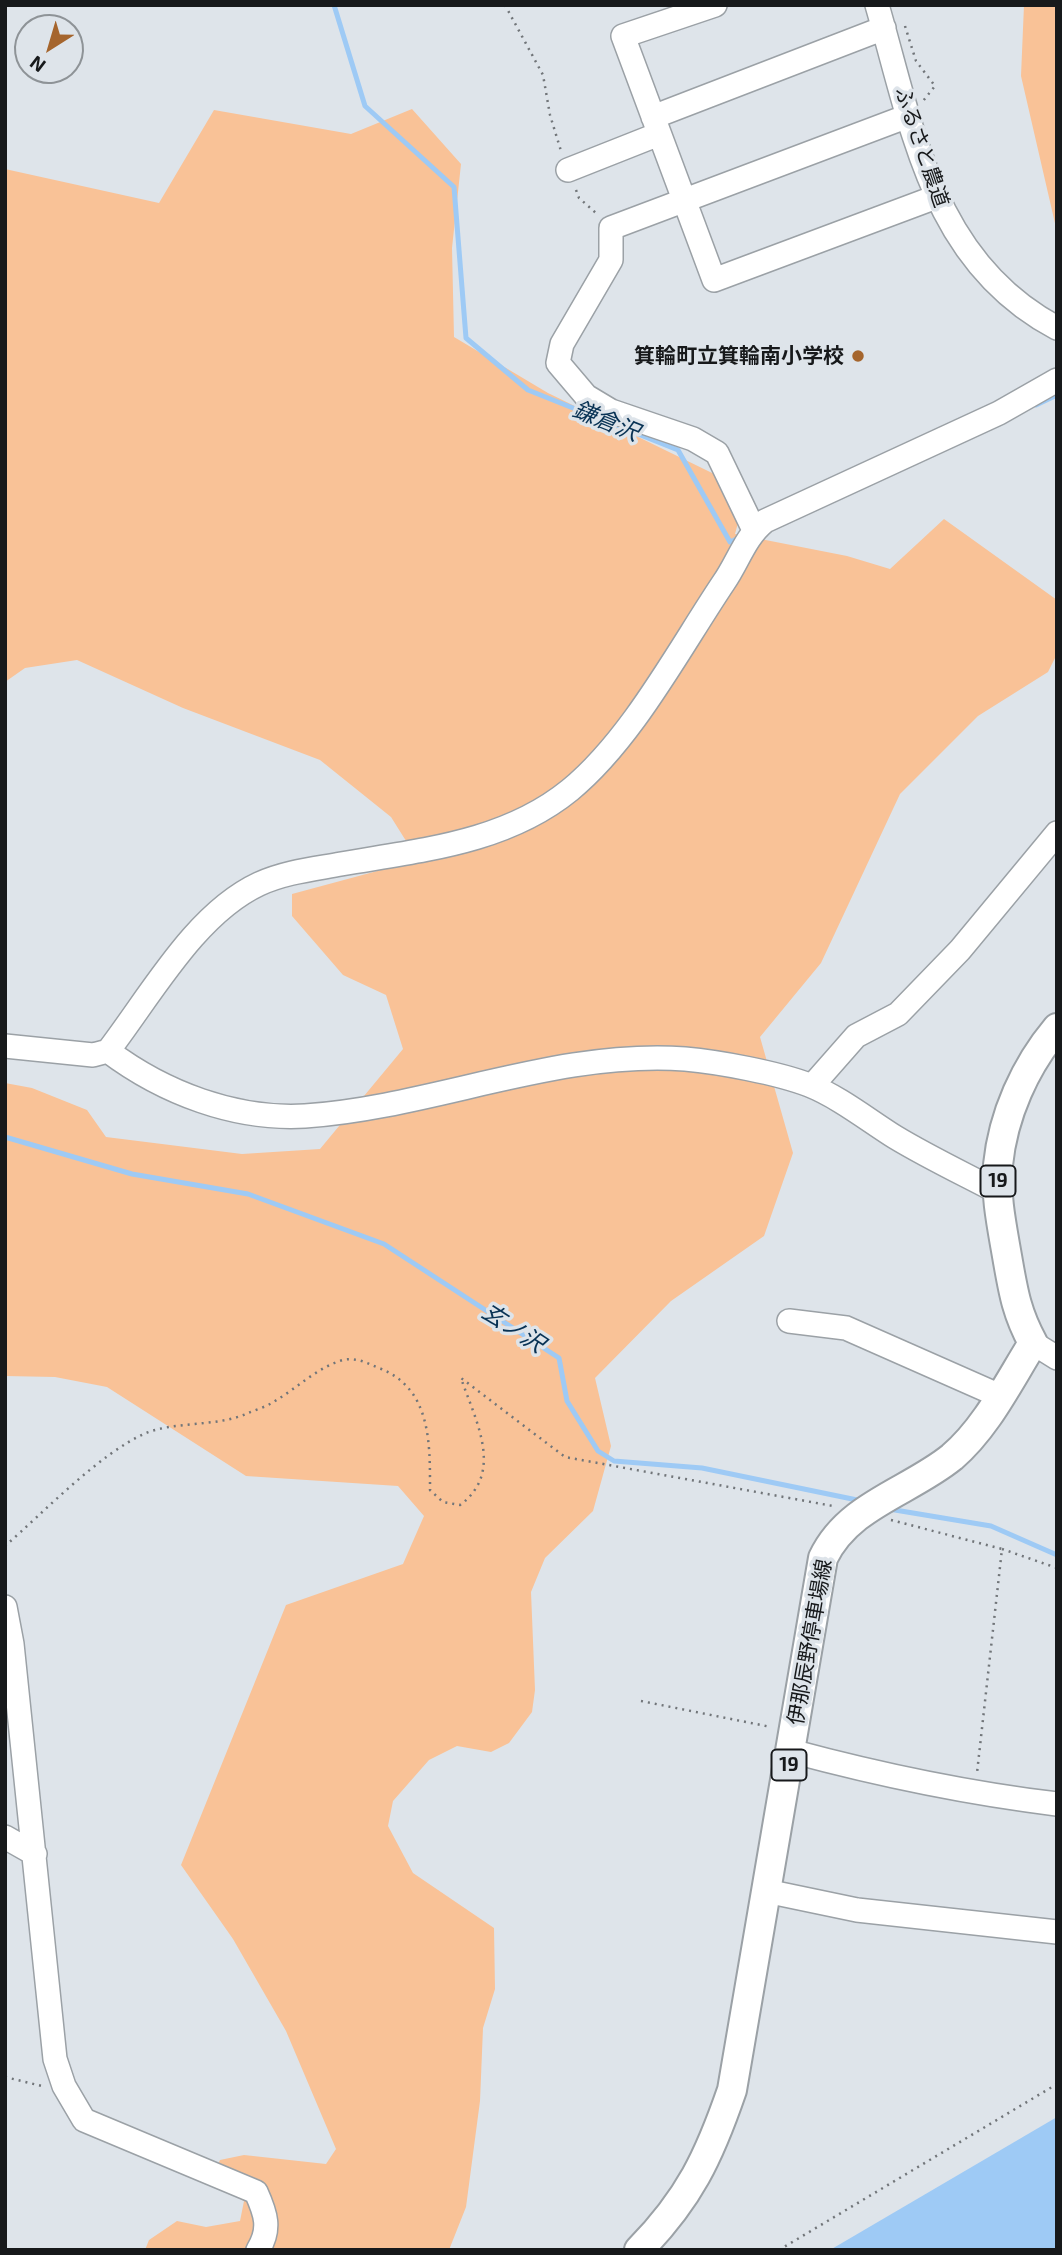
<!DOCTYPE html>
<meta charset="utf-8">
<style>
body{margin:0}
#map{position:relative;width:1062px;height:2255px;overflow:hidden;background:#dee4ea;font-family:"Exo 2",sans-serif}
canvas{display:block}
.frame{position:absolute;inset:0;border:7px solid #17191b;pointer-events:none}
.north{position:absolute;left:14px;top:14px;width:70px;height:70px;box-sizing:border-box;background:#dee4ea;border:2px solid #8e9397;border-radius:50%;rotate:217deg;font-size:19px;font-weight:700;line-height:28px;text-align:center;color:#17191b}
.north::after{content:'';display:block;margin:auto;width:24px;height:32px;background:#a5652d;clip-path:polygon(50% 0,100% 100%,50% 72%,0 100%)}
</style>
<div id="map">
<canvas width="1062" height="2255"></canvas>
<div class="frame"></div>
<div class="north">N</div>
</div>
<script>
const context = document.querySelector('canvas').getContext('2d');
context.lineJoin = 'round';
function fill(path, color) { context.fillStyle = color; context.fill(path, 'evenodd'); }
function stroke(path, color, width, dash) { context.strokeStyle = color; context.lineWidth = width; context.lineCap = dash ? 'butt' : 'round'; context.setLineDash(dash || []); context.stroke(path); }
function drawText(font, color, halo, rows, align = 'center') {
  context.font = font + ' "Exo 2","Noto Sans JP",sans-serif'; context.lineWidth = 7; context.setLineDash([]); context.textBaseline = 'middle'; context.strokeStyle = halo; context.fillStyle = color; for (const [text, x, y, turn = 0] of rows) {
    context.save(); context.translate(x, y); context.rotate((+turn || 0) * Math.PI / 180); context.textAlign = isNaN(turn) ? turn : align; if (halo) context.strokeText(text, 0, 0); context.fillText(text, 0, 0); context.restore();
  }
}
const green = new Path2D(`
 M1024,5h33v227l-36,-156z
 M412,109l49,55 -9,84 2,89 94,56 199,97 -12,44 112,22 43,13 54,-50 113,81v54l-9,18 -70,44 -78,78 -79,169 -61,74 33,116 -29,83 -93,65 -76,77 16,68 -18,65 -48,47 -14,34 4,98 -3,22 -23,31 -18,9 -34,-6 -28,14 -36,41 -5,25 25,47 81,55 1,61 -12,39 -3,73 -14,106 -17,43h-304l4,-10 28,-19 29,6 34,-6 4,-20 -34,-19 10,-22 24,-5 82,9 10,-15 -50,-118 -53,-92 -52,-74 105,-260 117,-41 21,-48 -26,-30 -152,-10 -139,-89 -52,-10 -50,-1v-293l27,5 55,22 19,27 136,17 78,-5 83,-100 -17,-54 -43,-20 -51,-59v-22l126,-34 -27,-43 -71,-57 -137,-52 -106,-48 -52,8 -20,14v-513l154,34 55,-93 137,24z`);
const water = new Path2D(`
 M1057,2117v133h-227z`);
const stream = new Path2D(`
 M334,5l31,101 89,81 12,151 62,52 150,60 52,92 9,-4
 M1036,405l21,-10
 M5,1137l127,37 116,20 136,50 175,114 8,43 31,50 16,10 88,7 160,33
 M889,1509l102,17 66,29`);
const path = new Path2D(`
 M505,5l38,70 7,40 11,36
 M905,26l11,35 19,25 -12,15
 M576,190l3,8 17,15
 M891,1520l111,29 -25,224
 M5,1546c39,-34 95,-93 141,-113 31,-12 69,-6 100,-19 9,-4 20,-7 29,-13 22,-13 43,-34 68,-41 13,-3 24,3 36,8 52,20 51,74 51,122l13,12 17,3c45,-33 15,-85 1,-127l104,79 268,49
 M1002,1549l55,19
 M641,1701l130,26
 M5,2077l37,9
 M779,2250l278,-166`);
const minor = new Path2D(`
 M715,5l-92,31 91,244 222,-83
 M877,5c36,124 55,257 180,323
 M653,117l231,-89
 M568,170l91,-36
 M754,530l-37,-77 -24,-14 -82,-28 -25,-15 -28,-33 4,-19 49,-84v-32l297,-112
 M5,1046l88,9 15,-4c43,-56 87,-137 151,-167 26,-12 55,-15 82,-20 80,-14 164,-21 229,-74 62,-51 109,-141 154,-208 14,-20 21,-45 41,-61l234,-108 58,-33
 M108,1051c56,42 127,69 197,65 129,-9 250,-66 380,-57 34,3 93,14 124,26 30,12 59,35 86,52 33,20 69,37 103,55
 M812,1086l44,-50 42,-22 62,-64 97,-117
 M789,1321l57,7 154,68
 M1033,1343l24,15
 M5,1607l7,37 43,415 9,27 20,34 172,72c10,22 15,37 2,58
 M791,1751c89,24 175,42 266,53
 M5,1837l30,17
 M766,1891l91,19 200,22`);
const major = new Path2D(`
 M639,2250c50,-51 70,-93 93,-160l91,-532c25,-53 86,-66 129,-101 35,-30 57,-76 81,-114 -17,-31 -20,-53 -26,-87 -5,-29 -12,-62 -9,-91 5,-50 27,-99 59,-137`);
const markers = [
 [858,356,7,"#a5652d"]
];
const shields = [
 [998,1181,35],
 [789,1765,35]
];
const shieldNames = [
 ["19",998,1181],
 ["19",789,1765]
];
const streetNames = [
 ["ふるさと農道",922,147,71],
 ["伊那辰野停車場線",810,1642,-80]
];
const poiNames = [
 ["箕輪町立箕輪南小学校",844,356]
];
const waterNames = [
 ["鎌倉沢",606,421,22],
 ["玄ノ沢",513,1328,33]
];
fill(green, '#f9c297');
fill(water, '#9ecaf5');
stroke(stream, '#9ecaf5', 5);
stroke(minor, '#9ba1a6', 26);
stroke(major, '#9ba1a6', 32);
stroke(path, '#717579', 2.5, [2, 5]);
stroke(minor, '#fff', 23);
stroke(major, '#fff', 28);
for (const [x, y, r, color] of markers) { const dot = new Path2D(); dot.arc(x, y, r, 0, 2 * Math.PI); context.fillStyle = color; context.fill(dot); stroke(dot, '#dee4ea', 2.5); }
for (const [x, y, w] of shields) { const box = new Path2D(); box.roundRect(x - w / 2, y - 15.5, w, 31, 5); context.fillStyle = '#dee4ea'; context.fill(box); stroke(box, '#17191b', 2); }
drawText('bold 19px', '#17191b', null, shieldNames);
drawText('21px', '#17191b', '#dee4ea', streetNames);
drawText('bold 21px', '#17191b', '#dee4ea', poiNames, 'right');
drawText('italic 23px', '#083254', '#dee4ea', waterNames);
</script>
